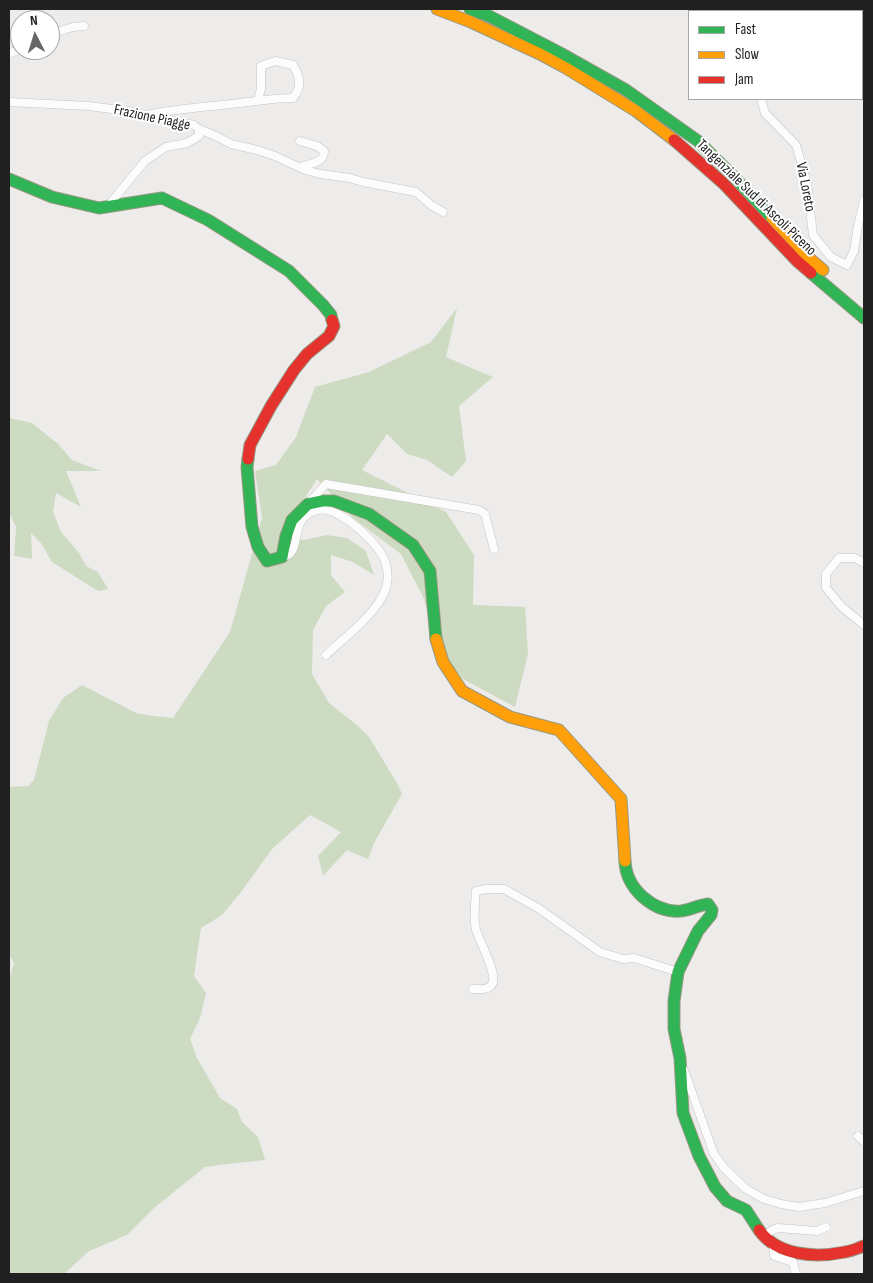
<!DOCTYPE html>
<style>
body{margin:0}
#map{position:relative;width:873px;height:1283px;overflow:hidden;background:#eeecea;font-family:"Sofia Sans Condensed",sans-serif}
canvas{display:block}
.frame{position:absolute;inset:0;border:10px solid #202020;pointer-events:none}
.legend{position:absolute;left:688px;top:10px;width:175px;height:90px;box-sizing:border-box;background:#fff;border:1px solid #a6a6a6;margin:0;padding:6px 9px;list-style:none;font-size:15px;color:#202020}
.legend li{display:flex;align-items:center;gap:10px;height:25px}
.legend b{width:25px;border:1px solid #a6a6a6}
.north{position:absolute;left:10px;top:10px;width:50px;height:50px;box-sizing:border-box;background:#fff;border:1px solid #a6a6a6;border-radius:50%;rotate:355deg;font-size:14px;font-weight:700;line-height:20px;text-align:center;color:#202020}
.north::after{content:'';display:block;margin:auto;width:18px;height:22px;background:#686767;clip-path:polygon(50% 0,100% 100%,50% 72%,0 100%)}
</style>
<div id="map">
<canvas width="873" height="1283"></canvas>
<div class="frame"></div>
<ul class="legend">
<li><b style="height:6px;background:#30b455"></b>Fast</li>
<li><b style="height:6px;background:#ff9f0a"></b>Slow</li>
<li><b style="height:6px;background:#e5322d"></b>Jam</li>
</ul>
<div class="north">N</div>
</div>
<script>
const context = document.querySelector('canvas').getContext('2d');
context.lineJoin = 'round';
function fill(path, color) { context.fillStyle = color; context.fill(path, 'evenodd'); }
function stroke(path, color, width, dash) { context.strokeStyle = color; context.lineWidth = width; context.lineCap = dash ? 'butt' : 'round'; context.setLineDash(dash || []); context.stroke(path); }
function drawText(font, color, halo, rows, align = 'center') {
  context.font = font + ' "Sofia Sans Condensed",sans-serif'; context.lineWidth = 4; context.setLineDash([]); context.textBaseline = 'middle'; context.strokeStyle = halo; context.fillStyle = color; for (const [text, x, y, turn = 0] of rows) {
    context.save(); context.translate(x, y); context.rotate((+turn || 0) * Math.PI / 180); context.textAlign = isNaN(turn) ? turn : align; if (halo) context.strokeText(text, 0, 0); context.fillText(text, 0, 0); context.restore();
  }
}
const forest = new Path2D(`
 M457,308l-11,49 47,20 -34,29 7,55 -14,16 -25,-17 -20,-6 -20,-20 -25,36 84,42 28,43 -1,50 52,2 3,47 -13,53 -52,-28 -18,-22 -11,-25 -11,-35 -22,-43 -48,-36 -36,-39 -34,53 20,8 24,-5 20,3 19,13 8,24 -21,-13 -22,-7v20l14,17 -19,14 -13,24 -1,44 17,29 29,23 11,11 28,46 5,11 -28,49 -6,16 -21,-9 -24,26 -5,-20 23,-24 -31,-17 -38,34 -31,43 -19,23 -21,13 -7,48 12,17 -6,25 -10,21 7,19 23,40 17,11 5,13 16,15 7,23 -30,3 -30,4 -51,41 -27,27 -38,16 -25,23h-55v-294l5,-17 -5,-9v-49l1,-3h-1v-115l19,-1 6,-6 15,-59 14,-23 19,-13 54,28 17,3 20,2 57,-86 32,-114 -7,-47 21,-6 20,-28 19,-50 54,-15 62,-30z
 M9,418l23,5 26,21 14,16 29,11h-35l15,36 -25,-14 -3,19 8,20 18,21 7,13 12,6 10,17 -10,2 -46,-29 -11,-19 -10,-10 1,26 -18,-3 2,-29 -7,-15z`);
const street = new Path2D(`
 M711,9l2,2
 M50,34l23,-7 11,-1
 M9,54l11,-5
 M761,99l4,14 31,32 11,38 6,52 18,22 16,8 7,-14 4,-26 6,-24
 M9,102l80,4 38,5 67,14 5,4v7l-12,7 -21,4 -21,14 -37,45
 M151,114c27,-5 53,-7 80,-10 21,-2 41,-6 62,-6 9,-10 7,-22 0,-33l-18,-4 -14,5v23l-3,11
 M199,129l19,8 13,7 26,6 18,6 30,14 15,4 30,4 13,4 53,10 15,13 12,7
 M300,167c10,-4 24,-3 24,-16l-7,-5 -17,-5
 M308,504l18,-20 153,26 6,4 9,35
 M282,557c23,-3 4,-40 36,-47 13,-3 31,10 40,18 9,8 23,22 27,33 3,9 4,20 0,30 -9,23 -41,47 -59,64
 M864,563l-9,-5h-16l-13,16v14l16,19 22,18
 M473,989c6,0 18,2 20,-7 3,-11 -13,-40 -17,-52 -3,-12 -1,-26 0,-39l10,-2h18l34,19 62,44 23,7 11,-1 44,14
 M684,1070l30,84 10,14 22,21 18,10 17,5 18,3 26,-4 39,-12
 M858,1136l6,6
 M764,1237l7,-6 7,-3 39,3 9,-4
 M773,1244l1,12 19,6 3,12`);
const fast = new Path2D(`
 M470,9l19,7 73,38 64,36 72,51 36,36 38,41
 M9,179l43,18 47,11 63,-10 46,22 81,51 34,34 8,10 1,5
 M811,273l53,45
 M248,459l-1,8 5,60 6,20 9,14 15,-4 4,-21 6,-16 16,-16 14,-3h12l35,13 44,31 17,26 6,68
 M625,861c1,28 29,52 56,50 9,-1 18,-6 27,-7l4,6 -1,5 -13,16 -20,41 -4,29v28l6,29 3,55 16,43 16,31 12,14 19,9 13,20`);
const slow = new Path2D(`
 M437,9l34,13 69,32 26,14 70,43 38,29
 M772,218l38,41 13,11
 M436,639l7,23 19,29 48,26 49,13 62,69 4,62`);
const jam = new Path2D(`
 M674,140l49,43 74,78 14,12
 M248,459l2,-14 21,-39 23,-36 13,-16 22,-18 5,-10 -2,-6
 M759,1230c18,26 57,28 86,22 7,-1 13,-4 19,-6`);
const streetNames = [
 ["Frazione Piagge",152,118,12],
 ["Via Loreto",805,187,79],
 ["Tangenziale Sud di Ascoli Piceno",756,198,44]
];
fill(forest, '#ccdbc1');
stroke(street, '#c5c4c4', 9);
stroke(fast, '#979782', 13);
stroke(slow, '#979782', 13);
stroke(jam, '#979782', 13);
stroke(street, '#fcfcfc', 8);
stroke(fast, '#30b455', 11);
stroke(slow, '#ff9f0a', 11);
stroke(jam, '#e5322d', 11);
drawText('15px', '#202020', '#fff', streetNames);
</script>
